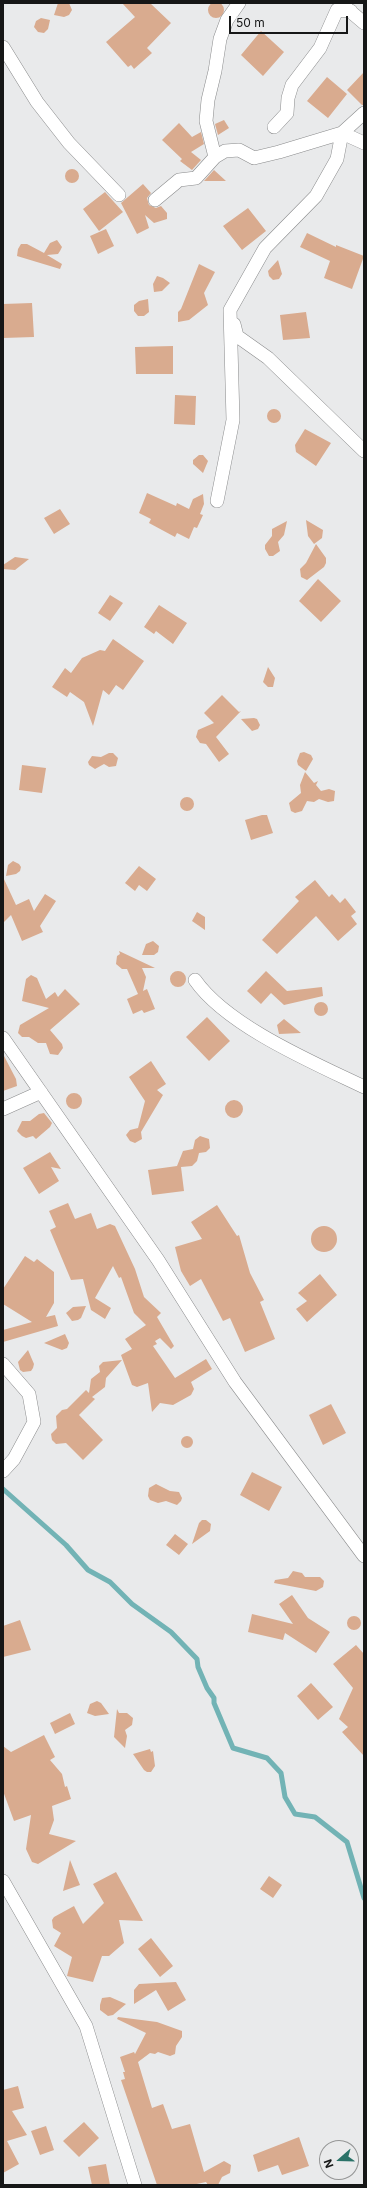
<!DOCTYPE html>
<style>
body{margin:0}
#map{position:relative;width:367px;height:2188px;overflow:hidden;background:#e9eaeb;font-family:Inter,sans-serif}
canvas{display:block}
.frame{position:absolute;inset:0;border:4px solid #161717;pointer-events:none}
.north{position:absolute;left:319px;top:2140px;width:40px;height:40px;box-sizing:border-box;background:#e9eaeb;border:1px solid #959696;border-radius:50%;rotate:250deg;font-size:11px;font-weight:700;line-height:16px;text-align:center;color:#161717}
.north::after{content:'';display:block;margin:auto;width:14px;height:18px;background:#2a7268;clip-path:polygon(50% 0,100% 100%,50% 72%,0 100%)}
.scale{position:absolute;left:229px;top:16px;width:119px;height:18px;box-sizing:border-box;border:2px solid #161717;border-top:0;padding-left:5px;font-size:12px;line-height:14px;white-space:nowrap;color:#161717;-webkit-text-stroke:3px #e9eaeb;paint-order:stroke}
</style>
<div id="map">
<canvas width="367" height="2188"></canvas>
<div class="frame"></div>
<div class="north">N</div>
<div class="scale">50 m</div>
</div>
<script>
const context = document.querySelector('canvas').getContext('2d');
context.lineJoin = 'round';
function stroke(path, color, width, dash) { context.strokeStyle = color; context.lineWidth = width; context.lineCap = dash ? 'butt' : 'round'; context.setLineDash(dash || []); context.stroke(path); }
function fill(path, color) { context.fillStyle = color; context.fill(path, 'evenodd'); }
const stream = new Path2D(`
 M3,1489l63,56 22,25 22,12 22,22 39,28 26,27 1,8 9,21 7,10v5l19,45 34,10 14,15 4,24 10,17 20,3 32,25 17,56`);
const building = new Path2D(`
 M208 10a8 8 0 1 1 16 0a8 8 0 1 1-16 0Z
 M58,3h11l3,7 -3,5 -5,2 -10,-2z
 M122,3h28l21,20 -24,25 5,5 -18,16 -3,-4 -3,2 -22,-25 29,-25z
 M41,18l9,2 -2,9 -4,4 -6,-1 -4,-5 2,-6z
 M261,31l23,21 -21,24 -22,-21z
 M364,72v33h-2l-15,-15z
 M327,77l20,17 -19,24 -21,-17z
 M224,120l5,8 -11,7 -3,-11z
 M179,123l13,14 9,-5 3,12 -13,8 10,8 -9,10 -12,-9 2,-2 -20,-19z
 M65 176a7 7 0 1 1 14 0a7 7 0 1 1-14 0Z
 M214,170l12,11h-22z
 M143,184l8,9 -4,5 2,7 7,3 5,-2 6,7v6l-13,4 -9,-8 4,13 -12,6 -16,-31z
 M105,192l18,20 -24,19 -16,-22z
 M248,208l18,23 -24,19 -19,-24z
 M106,229l8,17 -16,8 -8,-18z
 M307,233l29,14v-2l28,11 -12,33 -28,-11 6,-17 -30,-14z
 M57,240l5,7 -2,4 -2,3 -11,1 15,9 -2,5 -43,-13 1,-7 3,-5h6l17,9 6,-10z
 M278,260l4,14 -3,5 -6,1 -4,-4 -1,-5z
 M199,264l16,8 -11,21 4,12 -19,15 -11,2v-10l3,-3z
 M157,276l6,2 7,5 -8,8 -8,1 -1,-8z
 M148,299l1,13 -5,4h-6l-4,-5v-6l5,-4z
 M32,303l2,34 -31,1v-34z
 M306,312l4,26 -27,2 -3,-25z
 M173,346v28h-37l-1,-27z
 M175,395l21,1 -1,29 -21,-1z
 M267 416a7 7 0 1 1 14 0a7 7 0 1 1-14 0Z
 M305,429l26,14 -15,23 -20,-14 -1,-7z
 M199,455h4l5,6 -5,12 -10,-9v-4z
 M147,493l29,13 1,-3 12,6 4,-10 10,-5 1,10 -4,10 3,1 -6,13 -3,-1 -5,12 -12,-6 -2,4 -26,-14 2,-4 -12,-6z
 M60,509l10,15 -16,10 -10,-16z
 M306,520l17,10 -1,8 -8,6 -6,-8z
 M287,521l-3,14 -6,7 2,9 -7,5h-4l-4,-7v-4l7,-9v-7z
 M316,544l10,14v5l-2,4 -17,13 -6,-3 -1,-8 6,-6z
 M15,557l14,2 -14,11 -12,-1v-4z
 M318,579l23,22 -20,21 -22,-21z
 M110,595l13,8 -13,18 -12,-8z
 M159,605l28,18 -14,21 -17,-13 -2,3 -10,-7z
 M113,639l31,22 -21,29 -7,-5 -7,10 -6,-5 -10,36 -9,-24 -14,-10 -3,5 -15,-10 13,-19 6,5 11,-15 18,-8 5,1z
 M268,667l7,11 -2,9h-5l-5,-5z
 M222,695l17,17 2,-1 -25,26 13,17 -10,8 -13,-18 -6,-1 -4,-6 2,-7 16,-7 -10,-10z
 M254,718l3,1 3,6 -2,4 -6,2 -11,-12z
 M304,752l7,3 2,4 -7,12 -8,-6 -1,-4 3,-8z
 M109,753h4l5,5 -2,8 -7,1 -5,-3 -9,5 -6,-4 -1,-3 4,-6 9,1z
 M22,765l24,3 -4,25 -23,-3z
 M305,772l9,11 4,-2 -2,4 5,6 8,-2 6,2 -1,10 -6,1 -9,-3 -5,3 -7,-1 -5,10 -7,2 -4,-2 -2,-8 12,-10 -1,-8z
 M180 804a7 7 0 1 1 14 0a7 7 0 1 1-14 0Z
 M262,815h5l6,18 -22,7 -6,-20z
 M13,861l6,3 2,3 -1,4 -4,3 -10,2 2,-11z
 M139,866l17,13 -9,12 -8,-6 -4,6 -10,-8z
 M3,877l13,28 13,-6 5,12 11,-17 11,7 -16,25 3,6 -21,9 -11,-26 -8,8z
 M315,880l14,17 3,-3 8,9 5,-5 11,14 -5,4 6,8 -19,17 -22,-25 -39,38 -15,-14 37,-39 -4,-4z
 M197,912l8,5v13l-13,-9z
 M153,941l6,5 -1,6 -4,3h-12l4,-11z
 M119,951l36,17h-13l4,9 -3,14 4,-2 8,20 -11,4 -2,-3 -9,4 -6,-15 11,-5 -11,-25h-5l-6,-5 1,-8 3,-2z
 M266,971l21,20 35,-4 1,9 -39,9 -13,-12 -10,11 -14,-13z
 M170 979a8 8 0 1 1 16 0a8 8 0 1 1-16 0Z
 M31,975l6,3 9,21 9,-7 3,5 7,-8 15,15 -30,26 12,14 1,4 -5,7 -8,-1 -4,-11h-8l-9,-6h-7l-4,-4 2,-8 29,-17 -27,-7 4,-22z
 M314 1009a7 7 0 1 1 14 0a7 7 0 1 1-14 0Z
 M207,1017l23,24 -21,20 -23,-24z
 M284,1019l17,14 -22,1 -2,-9z
 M3,1054l13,25 1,7 -14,5z
 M151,1061l15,23 -9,6 6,5 -22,37 1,7 -7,4 -5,-2 -4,-6 4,-5 8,-2 7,-27 -16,-24z
 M66 1101a8 8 0 1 1 16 0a8 8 0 1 1-16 0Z
 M225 1109a9 9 0 1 1 18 0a9 9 0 1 1-18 0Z
 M44,1113l8,10 -2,4 -14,12 -3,-3 -7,2 -4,-2 -5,-5 5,-10h8l9,-7z
 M200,1136l9,3 1,9 -4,4 -7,1 -2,8 -5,5 -11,1 3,24 -32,4 -4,-25 29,-4 6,-15 10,-2 2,-9z
 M50,1152l11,17 -10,-2 8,14 -20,13 -16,-26z
 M68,1203l7,16 16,-6 6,16 13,-5 5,2 20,43 9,28 17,16 -4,4 17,29 -3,3 -11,-11 -5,3 2,3 -4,2 22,32 31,-19 6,10 -21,13 3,7 -3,6 -18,10 -13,-2 -8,9 -4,-29 -11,4 -5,-2 -11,-30 11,-6 -7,-10 21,-14 -12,-12 -13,-36 -2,1 -6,-12 -18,32 16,10 -6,11 -14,-9 -8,-31 -12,1 -21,-50 6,-3 -7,-16z
 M217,1205l20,31 2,-1 11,38 14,27 -4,2 15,37 -30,13 -15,-34 -7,3 -22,-42 -11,7 -9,-15 -6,-24 27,-8 -11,-17z
 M311 1239a13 13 0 1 1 26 0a13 13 0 1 1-26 0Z
 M25,1256l9,6 3,-3 17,13v31l-8,14 9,-2 3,11 -55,16v-12l29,-8 -29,-18v-15z
 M320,1274l17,21 -30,27 -11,-13 11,-8 -9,-8z
 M86,1306l-5,12 -3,2 -6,1 -6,-8 7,-6z
 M65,1334l4,9 -2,5 -5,2 -18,-7z
 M28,1350l6,14 -1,4 -2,3 -8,1 -3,-2 -2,-8z
 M122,1360l-16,18 -1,9 -13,10 3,2 -16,16 24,25 -20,20 -17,-17 -10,1 -4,-4 -1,-6 6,-6 -1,-12 6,-6 5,-1 19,-19 3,3 2,-14 9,-7 -1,-6 4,-4z
 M331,1404l15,29 -23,12 -14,-30z
 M181 1442a6 6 0 1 1 12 0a6 6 0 1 1-12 0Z
 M252,1472l30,15 -13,24 -29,-16z
 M156,1484l14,7 9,1 3,6 -1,3 -4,4 -11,-4 -8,2 -8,-3 -2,-4 1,-8z
 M202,1520h4l5,4 -1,7 -18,13 7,-21z
 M175,1534l13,10 -9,11 -13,-10z
 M293,1571l9,2 3,4h15l4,4 -1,6 -7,4 -42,-8 1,-3 13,-2z
 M292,1595l16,23 22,14 -14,21 -31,-20 -2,7 -35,-8 4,-18 41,10 -14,-20z
 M347 1623a7 7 0 1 1 14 0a7 7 0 1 1-14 0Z
 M20,1620l11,30 -28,7v-31z
 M356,1645l8,9v102l-22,-24 6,-5 -9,-8 14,-31 -20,-24z
 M311,1683l22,24 -15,13 -21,-24z
 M97,1701l4,2 8,11 -14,2 -8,-3 3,-9z
 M117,1709l2,4h8l6,5 -1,7 -7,5 2,6 -2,12 -11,-11z
 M70,1713l5,11 -20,10 -5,-11z
 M44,1735l11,22 -5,3 12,14 3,13 2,-1 4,13 -19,7 2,14 -5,14 27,7 -38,23 -6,-2 -6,-13 5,-34 -17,6 -11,-30v-45l8,6z
 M150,1749l1,3 2,-1 2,15 -4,6h-4l-3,-2 -11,-16z
 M70,1860l10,25 -17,6z
 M116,1872l27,49 -24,-1 5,23 -15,13h-7l-9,26 -26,-6 5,-19 -18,-11 7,-13 -8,-5 -1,-8 2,-3 20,-11 9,18 21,-21 -11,-19z
 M269,1876l13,9 -9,13 -13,-9z
 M151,1938l22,28 -13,11 -22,-28z
 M176,1982l10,18 -18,11 -12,-21 -22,14v-14l5,-6z
 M110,1997l16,7 -13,11 -5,1 -8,-6v-5l2,-7z
 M118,2017l39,5 25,9v6l-6,9 -1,8 -5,2 -12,-4 -3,2 -5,-1 -12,9 14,46 11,-4 9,25 18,-5 14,48 20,-11 7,4 -1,8 -8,4 -4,8h-10l-2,-3 -14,3h-35l-36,-105 4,-1 -2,-7h2l-5,-15 14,-5 1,2 11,-21 -29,-14z
 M18,2086l6,22 -12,3 15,24 -20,6 12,23 -16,9v-83z
 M84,2122l15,16 -20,19 -16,-16z
 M46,2126l8,24 -14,5 -9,-24z
 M299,2137l10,29 -27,9 -4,-10 -20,7 -5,-17z
 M106,2164l4,21h-18l-4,-18z`);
const street = new Path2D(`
 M344,6l20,17
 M3,47l34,55 32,41 50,52
 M274,127l13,-14 1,-15 4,-13 28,-37 17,-38 14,1
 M215,157l-9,-36 2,-21 7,-29 5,-32 7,-19 12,-17
 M155,200l24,-20 17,-2 19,-21 10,-6 14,-1 15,8 25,-6 63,-19 22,-20
 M234,324l3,12 31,22 96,93
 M217,501l16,-81 -3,-110 35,-62 51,-52 21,-37 5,-26 22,10
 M195,980c32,46 119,83 169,107
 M3,1038l155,222 77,122 129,174
 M3,1109l38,-17
 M3,1364l26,30 5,28 -20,37 -11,12
 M3,1881l83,145 49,159`);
stroke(stream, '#72b3b5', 5);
fill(building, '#d9ab8f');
stroke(street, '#8a8b8c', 14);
stroke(street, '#fff', 13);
</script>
